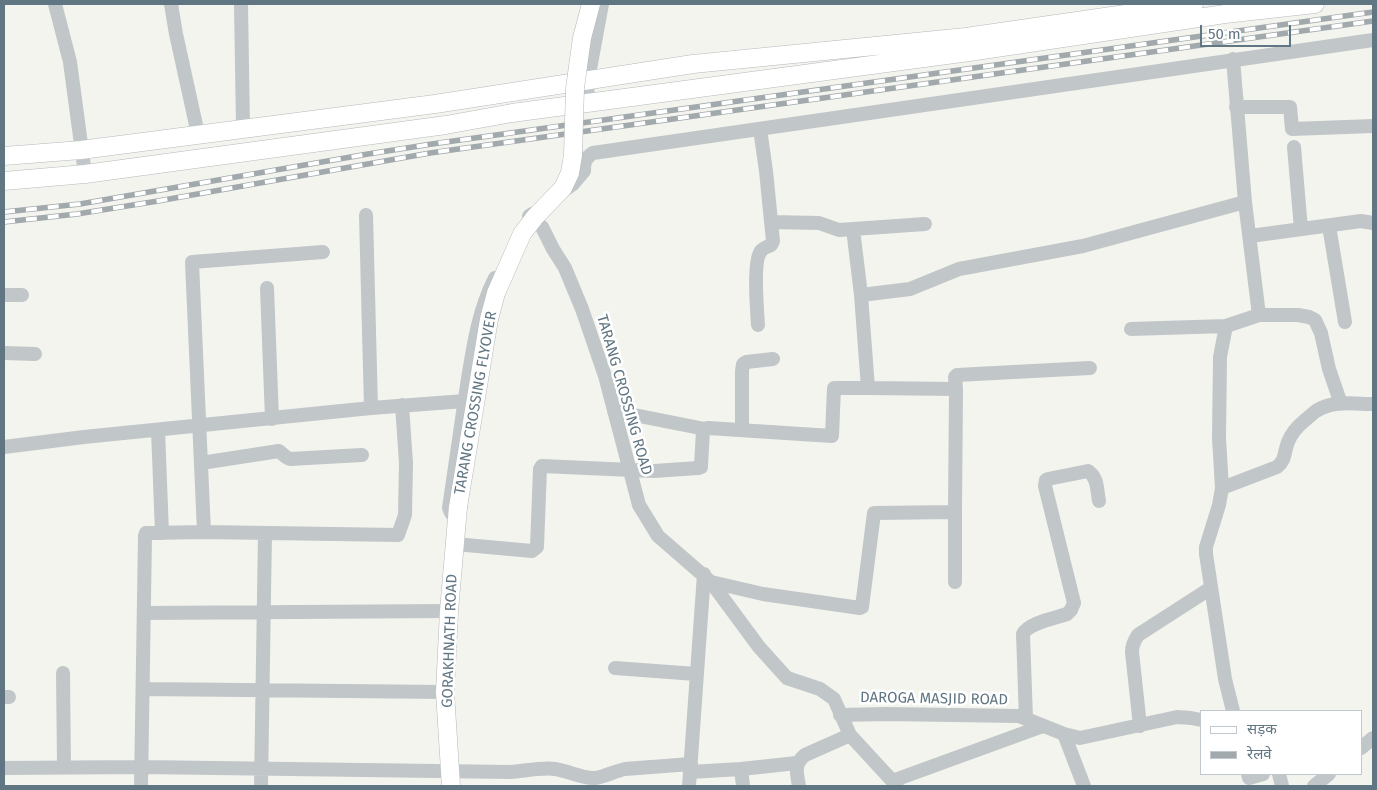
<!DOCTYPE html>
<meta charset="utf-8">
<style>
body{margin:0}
#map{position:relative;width:1377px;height:790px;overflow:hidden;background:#f4f4ef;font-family:"Fira Sans","Noto Sans Devanagari",sans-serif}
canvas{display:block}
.frame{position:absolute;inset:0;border:5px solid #617683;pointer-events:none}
.legend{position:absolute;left:1200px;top:710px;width:162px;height:65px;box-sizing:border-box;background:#fff;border:1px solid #c0c8cd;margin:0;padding:6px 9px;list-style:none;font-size:15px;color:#617683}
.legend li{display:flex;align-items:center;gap:10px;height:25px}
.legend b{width:25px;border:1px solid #c0c8cd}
.scale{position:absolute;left:1200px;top:25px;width:91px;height:22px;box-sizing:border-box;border:2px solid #617683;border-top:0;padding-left:6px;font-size:15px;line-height:18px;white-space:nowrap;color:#617683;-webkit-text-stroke:4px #fff;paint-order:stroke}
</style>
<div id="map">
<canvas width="1377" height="790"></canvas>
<div class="frame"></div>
<ul class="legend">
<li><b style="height:6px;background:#fff"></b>सड़क</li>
<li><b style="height:6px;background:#a1a9ad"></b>रेलवे</li>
</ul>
<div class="scale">50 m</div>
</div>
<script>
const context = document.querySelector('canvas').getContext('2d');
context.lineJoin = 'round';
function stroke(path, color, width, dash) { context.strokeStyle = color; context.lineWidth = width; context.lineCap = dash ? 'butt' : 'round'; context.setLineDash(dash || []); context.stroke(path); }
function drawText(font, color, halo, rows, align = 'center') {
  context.font = font + ' "Fira Sans",sans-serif'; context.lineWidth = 5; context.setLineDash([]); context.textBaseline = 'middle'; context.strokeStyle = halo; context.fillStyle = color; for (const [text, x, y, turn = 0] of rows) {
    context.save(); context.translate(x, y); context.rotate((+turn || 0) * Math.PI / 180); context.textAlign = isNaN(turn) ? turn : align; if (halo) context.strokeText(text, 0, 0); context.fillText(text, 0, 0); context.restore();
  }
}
const minor = new Path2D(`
 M55,4l15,58 15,112
 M171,4l5,30 22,100
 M241,4l2,124
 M587,103l1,-23 14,-76
 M1236,107h54l2,22 81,-3
 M1294,147l7,82
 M563,191l10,-7 11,-13c0,-9 1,-13 9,-18l780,-113
 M1245,202l14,113
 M532,214l-3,2 13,11 11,22 12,19 17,41 23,67 34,129 19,31 53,46 52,12 97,14 2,-1 12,-94 81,-1 1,-123 -1,-12 2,-2 133,-7
 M366,215l5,193
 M771,222l48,1 20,7 86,-6
 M1329,226l16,96
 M853,229l8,66 7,93 88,1
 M1250,236l111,-15 12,2
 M323,252l-131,10 12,270 194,3 7,-20 1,-52 -4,-58
 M267,288l5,131
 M4,295h18
 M861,295l49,-6 49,-20 124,-23 162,-44 -12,-143
 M758,325c-1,-14 -5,-65 3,-74 2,-3 6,-4 10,-6l2,-4 -7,-70 -6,-42
 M1226,326l-6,31 -1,81 3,50 -3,17 -13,42v7l19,125 8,32
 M1131,329l95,-3 33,-11h39l11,2 6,3 6,13 8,36 12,35
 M4,353l31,1
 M614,411l91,18
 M158,430l4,103
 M742,430v-59l1,-7 3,-2 27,-3
 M4,447l80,-10 287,-29 94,-7
 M201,463l78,-12 7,6 4,2 72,-4
 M1222,488l55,-21c9,-7 7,-15 11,-25 3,-8 9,-15 16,-21 4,-3 8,-7 12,-10 17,-11 39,-7 57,-7
 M955,512v70
 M451,513l-2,-5c6,-41 12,-82 18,-123 6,-37 11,-74 28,-107
 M455,544l77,7 5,-4 3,-78 2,-3 112,5 44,-3 3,-1v-2l2,-34 2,-2 3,-1 124,8 2,-48h34
 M711,582l48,65 28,31 33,11 14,10 16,36 47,51
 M144,613l305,-2
 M615,668l81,6
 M63,673l1,94
 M143,689l302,3
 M4,697h5
 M840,715l46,-1 133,2 45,18 16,4 97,-21 14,1 10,2
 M1026,719l-3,-85c5,-11 32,-16 44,-20l4,-4 3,-7 -29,-117 1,-6 2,-1 40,-8c10,6 9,20 11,30
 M1140,726l-8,-74c0,-7 2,-11 6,-17l73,-47
 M1064,734l20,52
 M1361,748l12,-10
 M4,768l137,-1 370,5c13,-1 33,-5 44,-3 14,2 25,9 39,9 8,0 21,-7 31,-9l66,-5
 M690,772l51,-3
 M1248,774l1,4 14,-4
 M1279,774l3,12
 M892,781l151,-55
 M141,786l4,-250 1,-3h3l55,-1
 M261,786l4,-253
 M689,786l15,-212
 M743,786l-2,-17 56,-6
 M799,786c-2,-13 -6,-21 6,-31l45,-20
 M1314,786l15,-12`);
const major = new Path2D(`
 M4,156l77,-6 354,-46 258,-40 273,-27 228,-33
 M4,181l81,-7 361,-49 66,-12 75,-10 382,-51 256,-38 90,-10
 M451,786l-6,-94 4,-81 9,-104`);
const rail = new Path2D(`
 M4,212l76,-8 288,-50 64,-10 941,-132
 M4,222l73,-8 81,-13 272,-48 943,-132`);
const majorBridge = new Path2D(`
 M458,507l31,-188 7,-26 26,-59 13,-17 28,-29 7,-15 3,-18 2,-67 7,-50 9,-34`);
const streetNames = [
 ["TARANG CROSSING ROAD",624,395,74],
 ["TARANG CROSSING FLYOVER",476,403,-80],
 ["GORAKHNATH ROAD",450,641,-88],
 ["DAROGA MASJID ROAD",934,699,1]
];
stroke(major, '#b4b9bc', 19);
stroke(minor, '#c1c6c8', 14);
stroke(major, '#fff', 18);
stroke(rail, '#a1a9ad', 5.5);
stroke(rail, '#fff', 4, [11]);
stroke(majorBridge, '#b4b9bc', 19, []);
stroke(majorBridge, '#fff', 18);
drawText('15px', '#617683', '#fff', streetNames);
</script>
